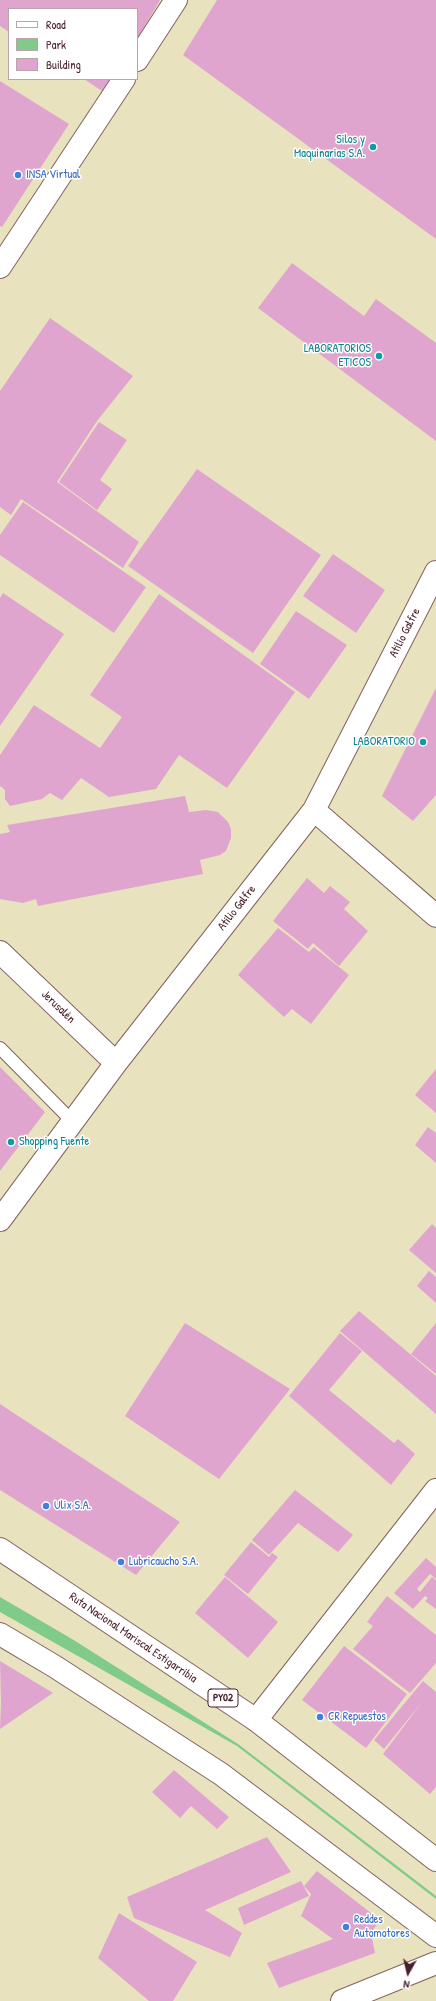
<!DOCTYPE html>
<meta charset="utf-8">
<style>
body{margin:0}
#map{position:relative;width:436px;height:2001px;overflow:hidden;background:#e9e2bf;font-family:"Patrick Hand",sans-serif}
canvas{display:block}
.legend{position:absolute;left:8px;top:8px;width:130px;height:72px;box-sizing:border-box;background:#fff;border:1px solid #b7a5aa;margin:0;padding:5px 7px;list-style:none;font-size:12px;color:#4a1f2b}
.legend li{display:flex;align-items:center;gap:8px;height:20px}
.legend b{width:20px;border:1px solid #b7a5aa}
.north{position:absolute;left:388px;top:1953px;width:40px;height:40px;-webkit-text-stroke:3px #fff;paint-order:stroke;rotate:188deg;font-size:11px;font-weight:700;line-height:16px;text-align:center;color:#4a1f2b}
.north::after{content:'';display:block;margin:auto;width:14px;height:18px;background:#4a1f2b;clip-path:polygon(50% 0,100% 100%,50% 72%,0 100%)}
</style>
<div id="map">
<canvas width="436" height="2001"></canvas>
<ul class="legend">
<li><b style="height:5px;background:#fff"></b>Road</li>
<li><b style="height:11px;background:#80cb89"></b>Park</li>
<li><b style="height:11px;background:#e0a5cf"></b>Building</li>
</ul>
<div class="north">N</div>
</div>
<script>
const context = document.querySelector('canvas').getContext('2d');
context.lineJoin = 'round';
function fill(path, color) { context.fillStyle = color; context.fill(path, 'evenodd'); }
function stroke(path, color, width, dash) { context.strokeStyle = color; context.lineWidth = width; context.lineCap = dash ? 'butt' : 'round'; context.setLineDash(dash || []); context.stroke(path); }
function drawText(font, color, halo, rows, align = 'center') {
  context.font = font + ' "Patrick Hand",sans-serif'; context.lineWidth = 3; context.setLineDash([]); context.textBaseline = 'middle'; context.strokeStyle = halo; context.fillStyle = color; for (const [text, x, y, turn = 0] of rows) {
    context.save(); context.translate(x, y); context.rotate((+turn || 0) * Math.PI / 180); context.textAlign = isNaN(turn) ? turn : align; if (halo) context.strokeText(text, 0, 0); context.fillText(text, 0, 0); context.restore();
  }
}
const green = new Path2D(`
 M0,1597l72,42 166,105 198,152v3l-199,-153 -237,-134z`);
const building = new Path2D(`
 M0,0h160l-23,39v-30h-128v23l-9,-6z
 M217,0h219v239l-253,-184z
 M84,79h29l-8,14z
 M0,81l69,43 -67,103 -2,-1z
 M292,263l72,53 12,-17 60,44v98l-178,-133z
 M50,318l83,58 -36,45 -40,61 82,60 -16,26 -102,-69 -10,16 -11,-8v-116z
 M99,422l28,18 -27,40 12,9 -15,21 -38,-28z
 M197,469l124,86 -68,98 -125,-87z
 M23,502l123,85 -32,46 -114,-78v-20z
 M333,554l52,36 -29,43 -53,-37z
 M3,593l61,41 -64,92v-128z
 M159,594l136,98 -68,96 -48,-33 -23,34 -47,8 -28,-19 -19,22 -12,-7 -8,6 -32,7 -5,-7v-9l-5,-4v-31l34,-50 66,43 22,-31 -32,-22z
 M296,611l51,34 -38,54 -49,-35z
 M436,688v107l-23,26 -31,-25z
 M185,796l4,16 17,-2 12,2 10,10 3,7v9l-5,13 -6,4 -20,5 3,14 -165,32 -2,-7 -13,4 -23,-4v-65l10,-2 -3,-7z
 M307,878l17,15 6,-7 20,16 -6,7 24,22 -29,35 -26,-23 -5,6 -35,-28z
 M278,928l31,24 5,-5 35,28 -38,49 -19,-15 -8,8 -46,-42z
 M0,1067l45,45 -45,59z
 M436,1069v44l-21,-18z
 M428,1127l8,6v30l-21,-18z
 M432,1224l4,4v45l-27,-23z
 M429,1271l7,6v26l-19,-17z
 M359,1311l77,65v38l-96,-83z
 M185,1323l105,66 -71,90 -94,-63z
 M436,1323v51l-25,-20z
 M340,1333l22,18 -33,39 65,53 4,-4 17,15 -24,31 -102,-89z
 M0,1404l180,118 -44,53 -136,-85z
 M295,1490l58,45 -15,17 -40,-29 -29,32 -17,-15z
 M251,1542l18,15 3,-4 6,4 -30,37 -24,-19z
 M426,1558l10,9v12l-6,-5 -13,15 3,3 12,-15 4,3v29l-11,-8 3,-3 -3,-2 -12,13 -19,-16z
 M225,1577l53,45 -30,36 -53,-45z
 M387,1596l49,39v28l-26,30 -57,-44 20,-23 -6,-4z
 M344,1646l63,48 -41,54 -64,-48z
 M0,1661l53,32 -53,36 1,-27z
 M423,1681l13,11v95l-6,7 -47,-40 39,-52 -38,47 -10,-9z
 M174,1770l55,47 -12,12 -26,-23 -11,12 -28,-26z
 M267,1837l24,35 -86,38 37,23 -12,24 -96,-39 -7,-21z
 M317,1871l63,49 -9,13 4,20 -96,35 -12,-25 66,-24 -32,-23 10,-22 -7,-8z
 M301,1881l8,15 -65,29 -6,-17z
 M119,1913l78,49 -24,39h-24l-51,-43z`);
const service = new Path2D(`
 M0,1048l73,74`);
const minor = new Path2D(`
 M137,60l39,-60
 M0,267l124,-188
 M314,810l122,106
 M0,952l116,111
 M0,1220l116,-157 198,-253 122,-238
 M256,1720l180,-230
 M342,2001l94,-38`);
const trunk = new Path2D(`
 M0,1549l256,171 180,140
 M0,1634l54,32 167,108 215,162`);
const markers = [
 [373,147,4,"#0f9aa8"],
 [18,175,4,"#3f7fe0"],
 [379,356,4,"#0f9aa8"],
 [423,742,4,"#0f9aa8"],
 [11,1142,4,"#0f9aa8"],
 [46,1506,4,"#3f7fe0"],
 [121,1562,4,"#3f7fe0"],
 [320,1717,4,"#3f7fe0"],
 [346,1927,4,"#3f7fe0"]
];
const shields = [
 [223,1698,30]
];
const shieldNames = [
 ["PY02",223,1698]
];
const cultureNames = [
 ["Silos y",365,140],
 ["Maquinarias S.A.",365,154],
 ["LABORATORIOS",371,349],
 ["ETICOS",371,363],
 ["LABORATORIO",415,742],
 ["Shopping Fuente",19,1142,"left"]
];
const shopNames = [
 ["INSA Virtual",26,175],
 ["Ulix S.A.",54,1506],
 ["Lubricaucho S.A.",129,1562],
 ["CR Repuestos",328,1717],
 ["Reddes",354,1920],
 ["Automotores",354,1934]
];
const streetNames = [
 ["Atilio Galfre",405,633,-63],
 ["Atilio Galfre",237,908,-52],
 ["Jerusalén",58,1007,44],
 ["Ruta Nacional Mariscal Estigarribia",133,1638,34]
];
fill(green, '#80cb89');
fill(building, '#e0a5cf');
stroke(service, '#82635f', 14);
stroke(minor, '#82635f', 24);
stroke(trunk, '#82635f', 24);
stroke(service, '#fff', 12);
stroke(minor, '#fff', 22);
stroke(trunk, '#fff', 22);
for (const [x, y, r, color] of markers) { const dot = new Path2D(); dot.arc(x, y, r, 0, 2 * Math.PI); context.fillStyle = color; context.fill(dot); stroke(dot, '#fff', 1.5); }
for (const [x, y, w] of shields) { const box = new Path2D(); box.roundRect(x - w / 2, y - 9, w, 18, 3); context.fillStyle = '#fff'; context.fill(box); stroke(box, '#4a1f2b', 1); }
drawText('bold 11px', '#4a1f2b', null, shieldNames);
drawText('12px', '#0d838f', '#fff', cultureNames, 'right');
drawText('12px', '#366cbe', '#fff', shopNames, 'left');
drawText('12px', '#4a1f2b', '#fff', streetNames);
</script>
